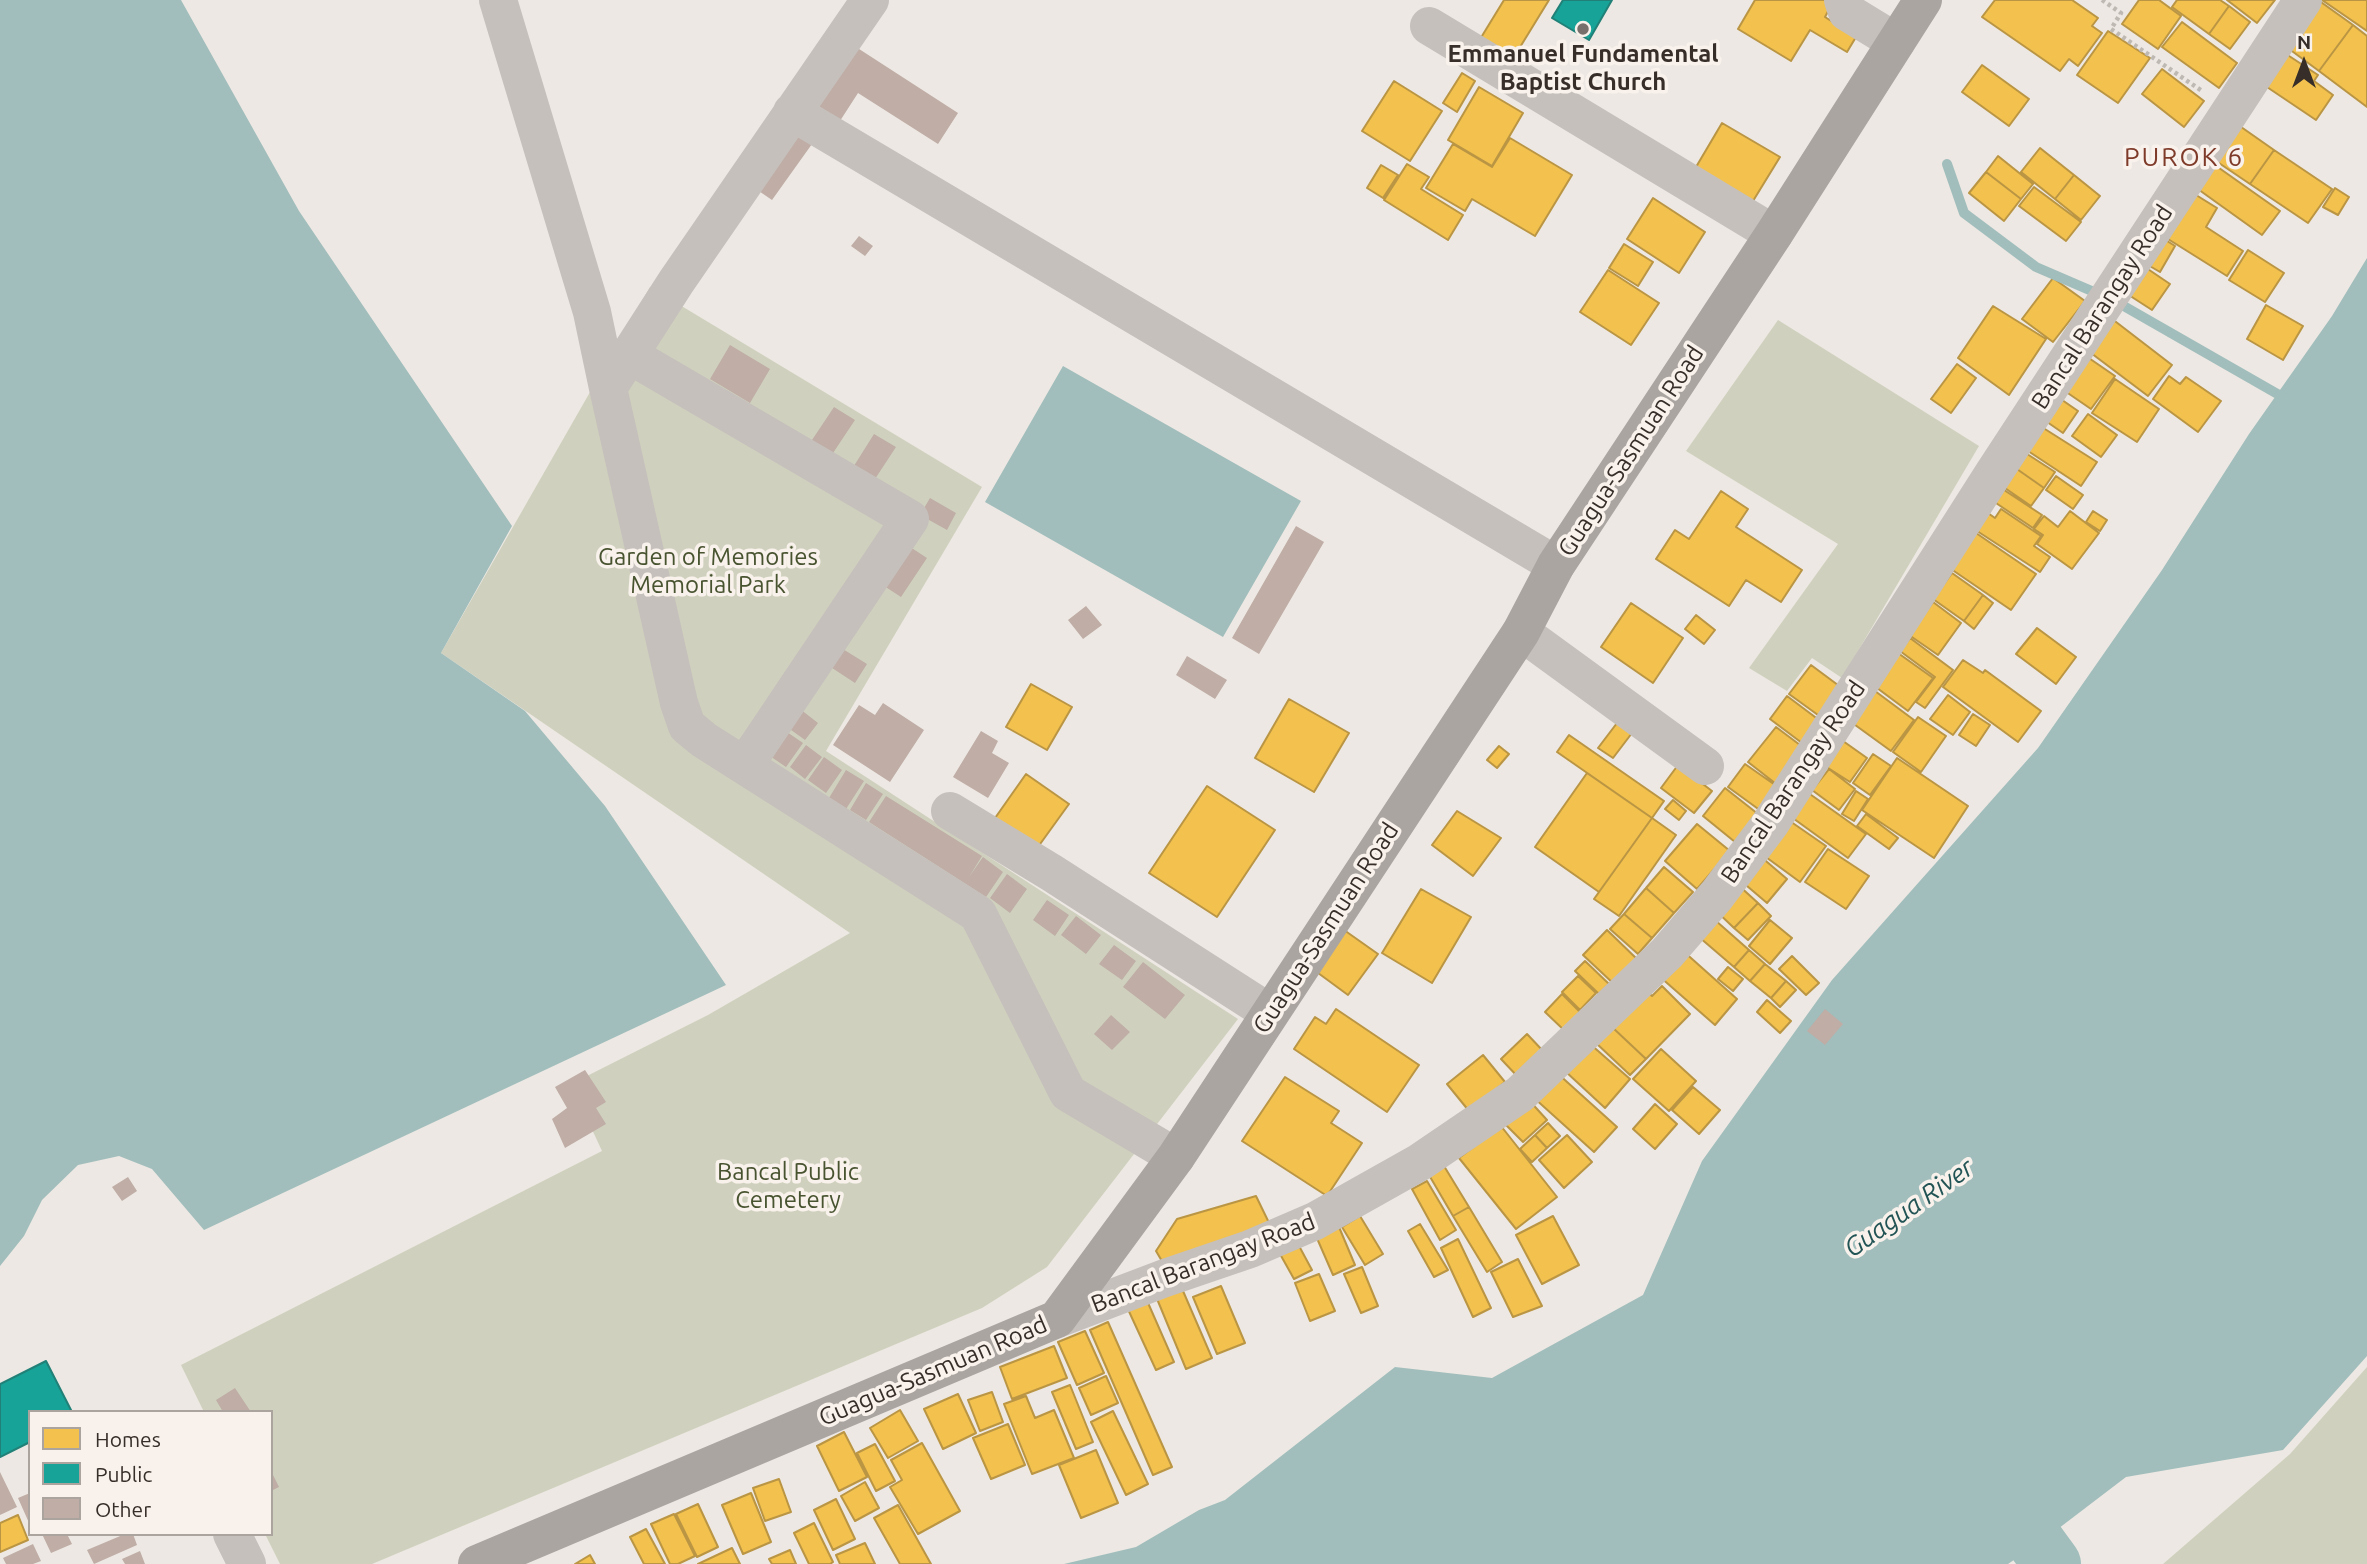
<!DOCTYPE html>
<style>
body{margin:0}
#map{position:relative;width:2367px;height:1564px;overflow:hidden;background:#ede8e3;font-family:Ubuntu,sans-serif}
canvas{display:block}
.legend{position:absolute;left:28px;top:1410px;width:245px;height:126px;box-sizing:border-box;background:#f9f2ec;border:2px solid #aba49e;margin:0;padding:9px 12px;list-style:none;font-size:21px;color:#372e2a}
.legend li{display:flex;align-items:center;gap:14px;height:35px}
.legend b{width:35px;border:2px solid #aba49e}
.north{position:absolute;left:2269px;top:28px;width:70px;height:70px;-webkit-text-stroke:5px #f9f2ec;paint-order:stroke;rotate:0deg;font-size:19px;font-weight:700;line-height:28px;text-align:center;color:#372e2a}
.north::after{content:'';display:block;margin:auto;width:24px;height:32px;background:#372e2a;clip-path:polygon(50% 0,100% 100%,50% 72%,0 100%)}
</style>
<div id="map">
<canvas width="2367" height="1564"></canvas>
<ul class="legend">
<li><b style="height:19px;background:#f2c14e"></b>Homes</li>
<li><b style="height:19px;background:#17a398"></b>Public</li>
<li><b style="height:19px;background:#bfada6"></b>Other</li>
</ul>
<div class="north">N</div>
</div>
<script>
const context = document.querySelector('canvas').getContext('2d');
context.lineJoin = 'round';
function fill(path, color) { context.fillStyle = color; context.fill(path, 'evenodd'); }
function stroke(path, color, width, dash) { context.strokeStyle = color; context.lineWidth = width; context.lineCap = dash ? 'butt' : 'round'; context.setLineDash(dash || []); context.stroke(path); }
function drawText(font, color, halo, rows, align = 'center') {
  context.font = font + ' Ubuntu,sans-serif'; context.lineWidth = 7; context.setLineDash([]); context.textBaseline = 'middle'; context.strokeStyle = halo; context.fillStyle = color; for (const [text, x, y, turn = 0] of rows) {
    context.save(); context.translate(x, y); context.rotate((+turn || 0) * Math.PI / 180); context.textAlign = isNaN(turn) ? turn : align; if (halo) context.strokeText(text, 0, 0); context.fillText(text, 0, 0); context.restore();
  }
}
const green = new Path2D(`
 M650,287l332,200 -156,264 412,268 -191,248 -65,41 -610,256h-92l-15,-30h6v-122h-67l-23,-47 421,-214 -31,-67 137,-69 142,-82 -409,-280z
 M1778,320l201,126 -137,232 -30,-20 -25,33 -38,-23 89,-124 -152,-93z
 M2367,1367v197h-204l127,-110z`);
const water = new Path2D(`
 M0,0h181l118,211 213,315 -71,127 84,58 80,95 121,179 -522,245 -52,-61 -33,-13 -41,9 -36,35 -18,36 -24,30z
 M2367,258v1098l-84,94 -157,27 -80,61 -38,26h-944l72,-17 63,-37 26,-10 170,-133 97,11 151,-83 59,-134 130,-181 206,-232 124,-178 87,-136 83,-118z
 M1063,366l238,135 -78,136 -238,-135z`);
const homes = new Path2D(`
 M1504,0h45l-43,70 -32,-21z
 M1755,0h74l4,2 -8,15 31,20 -9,15 -37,-22 -19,31 -53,-32z
 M1995,0h77l26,18 -6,8 10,7 -24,33 -9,-7 -9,12 -78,-54z
 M2139,0h20l22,16 -23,33 -36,-25z
 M2177,0h43l9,6 -20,28 -37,-27z
 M2227,0h48l-18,23z
 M2318,0l35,25 -34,46 -38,-28z
 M2322,0h45v31z
 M2229,6l21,16 -20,27 -21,-15z
 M2182,22l55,41 -18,25 -57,-41z
 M2353,25l14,11v71l-48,-36z
 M2108,31l42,27 -32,45 -41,-28z
 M2277,48l41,27 -4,6 19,14 -17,25 -61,-41z
 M1982,65l47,34 -20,27 -47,-34z
 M2162,69l42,32 -20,26 -42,-33z
 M1462,73l13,8 -18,31 -14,-9z
 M1394,81l48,30 -32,50 -48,-30z
 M1479,87l44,26 -31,53 -44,-26z
 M2234,122l40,28 -24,34 -40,-27z
 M1722,123l58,34 -27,44 -57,-34z
 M1510,138l62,37 -37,61 -63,-37 -7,12 -39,-23 27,-44 39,23z
 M2040,148l34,27 -19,24 -34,-27z
 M2274,150l58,39 -24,34 -58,-39z
 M1998,156l35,28 -12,15 -35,-27z
 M2212,163l68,48 -18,24 -67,-48z
 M1407,164l22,13 -8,12 42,26 -15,25 -64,-40z
 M1381,165l17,10 -15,23 -16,-10z
 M1986,172l35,27 -17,22 -35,-28z
 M2074,175l26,21 -19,24 -26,-21z
 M2034,187l47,35 -15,19 -47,-35z
 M2335,188l14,9 -11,18 -15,-8z
 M2188,190l29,18 -11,19 37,24 -16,25 -67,-42z
 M1653,198l52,34 -26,41 -52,-34z
 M2156,234l19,12 -15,26 -19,-11z
 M1624,244l29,18 -15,24 -29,-18z
 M2248,250l36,23 -19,29 -36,-22z
 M2139,263l31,21 -18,26 -31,-20z
 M1608,270l51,33 -28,42 -51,-33z
 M2053,278l32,23 -32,41 -31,-23z
 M2266,305l37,21 -20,34 -36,-21z
 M1993,306l53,33 -37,56 -51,-37z
 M2107,315l65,50 -24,31 -65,-49z
 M2083,354l32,22 -24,33 -32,-22z
 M1957,364l19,14 -25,35 -20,-14z
 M2169,376l11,8 6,-7 35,24 -23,31 -45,-33z
 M2115,379l44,30 -22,33 -45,-29z
 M2052,393l26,18 -15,22 -26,-18z
 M2088,414l29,21 -16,22 -29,-21z
 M2037,424l60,38 -16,24 -59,-39z
 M2024,452l31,20 -11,16 -30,-21z
 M2014,467l30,21 -13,18 -29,-20z
 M2056,476l27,19 -10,14 -27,-19z
 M2001,488l41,27 -9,13 -40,-27z
 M1721,491l27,18 -12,18 66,43 -21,32 -35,-22 -17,26 -73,-47 19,-29 14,9z
 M2001,509l40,27 -7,10 16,11 -10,15 -66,-43 11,-18 10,7z
 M2070,511l29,22 -27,36 -35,-25 6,-9 -9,-6 10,-13 14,11z
 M2093,511l14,9 -7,11 -14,-9z
 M1976,533l60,41 -25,36 -60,-41z
 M1952,573l31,22 -19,26 -31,-22z
 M1983,595l10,8 -19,26 -10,-8z
 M1933,602l28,21 -23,32 -29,-20z
 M1631,603l52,35 -30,45 -52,-36z
 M1696,615l19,15 -11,14 -19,-15z
 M2037,628l39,29 -20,27 -40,-30z
 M1910,638l43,32 -28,38 -9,-6 19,-25 -35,-26z
 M1898,653l35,25 -25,33 -35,-26z
 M1963,660l20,13 2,-3 56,41 -23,31 -75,-55z
 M1811,665l39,29 -21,29 -40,-29z
 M1031,684l41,23 -25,43 -41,-23z
 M1875,691l39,29 -23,31 -40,-29z
 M1948,695l22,17 -17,23 -23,-16z
 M1787,696l40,30 -17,23 -40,-30z
 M1289,699l60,34 -35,59 -59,-34z
 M1973,714l17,11 -14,21 -17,-11z
 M1918,717l28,19 -25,36 -28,-20z
 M1617,723l15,10 -19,25 -15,-10z
 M1776,727l32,24 -28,36 -32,-25z
 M1569,735l95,66 -12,17 -95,-66z
 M1843,741l24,17 -17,24 -25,-16z
 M1499,746l10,8 -12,14 -10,-8z
 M1873,754l18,12 -21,29 -17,-12z
 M1897,758l71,48 -34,52 -72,-48z
 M1745,764l33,23 -17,24 -33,-24z
 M1678,765l34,26 -18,22 -33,-25z
 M1829,769l26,20 -16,21 -27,-20z
 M1587,773l65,45 -53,74 -64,-45z
 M1026,774l43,30 -39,54 -42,-30z
 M1207,786l68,44 -58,87 -68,-44z
 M1725,788l33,26 -23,28 -32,-26z
 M1856,791l12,8 -14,22 -12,-7z
 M1807,792l59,42 -18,24 -58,-42z
 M1673,800l13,11 -7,9 -14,-11z
 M1457,811l44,27 -28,38 -41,-31z
 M1866,814l32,24 -9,11 -32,-23z
 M1784,817l42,29 -26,36 -41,-30z
 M1652,818l24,17 -57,81 -25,-17z
 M1697,824l33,27 -33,38 -32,-28z
 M1828,849l41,27 -23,33 -41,-27z
 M1760,856l27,23 -20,24 -27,-23z
 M1664,867l29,25 -19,21 -28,-25z
 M1736,883l22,20 -24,25 -22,-21z
 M1646,888l28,25 -22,25 -28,-24z
 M1421,889l50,28 -39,66 -50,-30z
 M1758,903l13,13 -23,24 -14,-12z
 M1707,913l42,37 -15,17 -42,-36z
 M1624,914l28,24 -14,16 -28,-25z
 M1770,920l22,18 -22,26 -21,-18z
 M1344,930l34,24 -30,41 -34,-25z
 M1607,930l32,31 -24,24 -32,-30z
 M1682,950l55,49 -22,26 -56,-49z
 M1749,950l16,14 -15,17 -16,-14z
 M1792,956l27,27 -13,12 -27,-26z
 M1585,961l24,23 -10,10 -24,-23z
 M1765,964l21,17 -15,17 -21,-17z
 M1728,967l15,12 -10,12 -15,-12z
 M1578,976l18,17 -16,17 -18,-18z
 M1786,981l10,9 -16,17 -9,-9z
 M1641,986l11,10 10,-10 28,28 -44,45 -34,-32z
 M1562,994l21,21 -17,17 -21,-20z
 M1767,1000l24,21 -11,12 -23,-21z
 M1336,1009l83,56 -32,47 -93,-63 21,-32 11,7z
 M1612,1027l34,32 -16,16 -34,-32z
 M1527,1034l17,18 -26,25 -17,-18z
 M1589,1043l41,36 -25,29 -40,-37z
 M1661,1049l35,32 -27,30 -36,-32z
 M1483,1055l22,27 -36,29 -22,-27z
 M1556,1072l61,55 -23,25 -61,-55z
 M1285,1077l54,34 -8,12 31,20 -35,53 -85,-55z
 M1693,1087l27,23 -21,24 -27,-24z
 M1527,1098l20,22 -24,22 -21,-21z
 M1655,1104l22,20 -22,25 -22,-20z
 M1548,1123l12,13 -13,12 -12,-13z
 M1501,1126l56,71 -41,32 -57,-71z
 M1535,1135l12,13 -15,14 -12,-13z
 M1567,1135l25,27 -28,26 -25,-28z
 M1444,1166l25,41 -16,9 -24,-41z
 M1427,1181l29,49 -16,10 -28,-51z
 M1256,1196l16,33 -106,39 -10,-17 21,-32z
 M1469,1207l33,55 -15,10 -34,-56z
 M1360,1216l23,38 -18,11 -23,-38z
 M1553,1216l26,49 -37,19 -26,-49z
 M1420,1224l28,46 -14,7 -26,-46z
 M1339,1227l16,38 -22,10 -17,-39z
 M1458,1239l33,69 -18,9 -32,-69z
 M1298,1244l14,26 -18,9 -14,-25z
 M1518,1259l24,47 -29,11 -22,-45z
 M1362,1267l16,39 -17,7 -17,-39z
 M1319,1274l16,37 -25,10 -15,-38z
 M1180,1284l32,74 -26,11 -31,-75z
 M1221,1286l24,57 -28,11 -24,-57z
 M1145,1296l29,66 -18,8 -30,-65z
 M1108,1322l64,145 -19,8 -63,-145z
 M1085,1331l19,42 -27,12 -19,-43z
 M1054,1346l13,32 -55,21 -12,-32z
 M1106,1376l12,27 -27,12 -12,-27z
 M1070,1385l23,57 -17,7 -24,-57z
 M992,1392l11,30 -23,9 -12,-31z
 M958,1394l18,39 -33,16 -19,-40z
 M1026,1396l9,22 19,-8 20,48 -42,16 -28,-70z
 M900,1410l18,31 -30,17 -18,-30z
 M1113,1411l35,73 -22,11 -35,-73z
 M1008,1424l17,41 -34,14 -18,-41z
 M844,1432l23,45 -28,14 -22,-45z
 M922,1443l38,68 -42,23 -28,-47 12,-7 -11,-20z
 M875,1444l20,37 -19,10 -19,-38z
 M1096,1450l22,53 -37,15 -22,-53z
 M779,1479l12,33 -26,9 -12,-33z
 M865,1482l14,26 -24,13 -14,-25z
 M751,1493l20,49 -28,12 -21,-49z
 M836,1499l19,40 -22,11 -19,-40z
 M698,1504l20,43 -21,10 -21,-43z
 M898,1505l33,59h-31l-26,-46z
 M674,1514l21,42 -17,8h-8l-19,-40z
 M18,1515l10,25 -28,12v-29z
 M814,1523l19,39 -3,2h-21l-15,-31z
 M646,1529l19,35h-21l-14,-27z
 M865,1543l10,21h-35l-4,-9z
 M732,1548l8,16h-42z
 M790,1550l6,14h-24l-3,-5z
 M590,1555l5,9h-20z`);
const public = new Path2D(`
 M1563,0h49l-23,40 -37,-22z
 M46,1361l26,51h-42v30l-30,15v-73z`);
const stream = new Path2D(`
 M1947,164l17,49 72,54 65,28
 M2115,301l173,99`);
const river = new Path2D(`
 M1990,1479l62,85`);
const building = new Path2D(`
 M856,47l102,66 -20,31 -80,-51 -20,31 -23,-15z
 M793,131l19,13 -40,56 -19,-13z
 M859,236l14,10 -8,10 -14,-10z
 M730,345l40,24 -20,34 -40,-24z
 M834,407l21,13 -24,36 -21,-13z
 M874,434l22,13 -23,35 -21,-13z
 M930,498l26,15 -9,17 -27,-15z
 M1296,526l28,16 -65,112 -27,-16z
 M904,543l23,15 -26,39 -23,-15z
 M1086,606l16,19 -19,14 -15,-19z
 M838,646l29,18 -12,19 -29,-19z
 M1187,656l40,24 -12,19 -39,-24z
 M883,703l41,27 -34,52 -57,-37 26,-40 16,10z
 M800,709l18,14 -13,17 -18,-13z
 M784,730l19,13 -17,24 -19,-13z
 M981,731l17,10 -6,12 17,10 -21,35 -35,-21z
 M806,745l16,12 -17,22 -15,-12z
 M824,757l18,13 -16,23 -18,-13z
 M846,770l18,11 -18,28 -17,-11z
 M866,783l17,11 -17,26 -16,-10z
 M886,796l96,60 -13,21 14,-20 20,15 -17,25 -117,-75z
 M1007,874l20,15 -17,24 -20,-15z
 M1047,900l22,15 -14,21 -22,-16z
 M1076,916l25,19 -15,19 -25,-19z
 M1114,945l22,16 -14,19 -23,-16z
 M1143,962l42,33 -20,24 -42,-32z
 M1825,1009l18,15 -18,21 -18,-14z
 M1111,1015l19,17 -18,18 -18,-16z
 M585,1070l21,32 -10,6 10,16 -41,24 -13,-29 15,-11 -12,-21z
 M128,1177l9,14 -15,10 -10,-14z
 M235,1388l16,24h-28l-7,-12z
 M271,1471l8,16 -8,4z
 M0,1472l17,35 -17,8z
 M30,1493v32l-12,-27z
 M42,1534h25l5,10 -21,9z
 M125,1534h8l4,11 -43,19 -7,-14z
 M33,1544l8,17 -8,3h-27l-3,-6z
 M140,1551l5,13h-20l-3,-5z`);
const path = new Path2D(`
 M2102,0l19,13 -10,16 91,62`);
const minor = new Path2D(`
 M498,0l94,312 16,76 68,-106 194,-282
 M1843,0l4,12 49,30
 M1429,26l345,208
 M792,112l764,453
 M631,356l279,163 -165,246
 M608,388l71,315 8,23 17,14 274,174 90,179 108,64
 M1521,632l184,134
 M950,811l102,62 218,140
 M1057,1319l108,-41 85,-29 65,-28 105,-59 100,-68 147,-141 50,-58 53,-71 223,-350 310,-474
 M232,1534l15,30`);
const major = new Path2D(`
 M477,1564l580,-245 119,-162 345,-525 35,-67 218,-331 149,-234`);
const markers = [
 [1583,29,7,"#776f6b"]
];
const poiNames = [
 ["Emmanuel Fundamental",1583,54],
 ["Baptist Church",1583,82]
];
const streetNames = [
 ["Bancal Barangay Road",2102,307,-57],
 ["Guagua-Sasmuan Road",1631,451,-57],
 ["Bancal Barangay Road",1793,782,-56],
 ["Guagua-Sasmuan Road",1326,928,-57],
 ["Bancal Barangay Road",1203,1263,-21],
 ["Guagua-Sasmuan Road",933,1371,-23]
];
const parkNames = [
 ["Garden of Memories",708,557],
 ["Memorial Park",708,585],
 ["Bancal Public",788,1172],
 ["Cemetery",788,1200]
];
const neighbourhoodNames = [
 ["PUROK 6",2184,157]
];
const waterNames = [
 ["Guagua River",1909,1208,-35]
];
fill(green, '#cfd1be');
fill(water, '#a1bebc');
fill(homes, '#f2c14e');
stroke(homes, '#ba9543', 2);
fill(public, '#17a398');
stroke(public, '#218077', 2);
stroke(stream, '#a1bebc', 10);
stroke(river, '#a1bebc', 58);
fill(building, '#bfada6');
stroke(path, '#bfb9b4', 4.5, [3.5, 3.5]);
stroke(minor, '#c6c0bc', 38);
stroke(major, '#aba5a1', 38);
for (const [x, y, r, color] of markers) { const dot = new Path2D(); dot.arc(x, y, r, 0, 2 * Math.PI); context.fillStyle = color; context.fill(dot); stroke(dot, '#f9f2ec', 2.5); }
drawText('bold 24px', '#372e2a', '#f9f2ec', poiNames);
drawText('24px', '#372e2a', '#f9f2ec', streetNames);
drawText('24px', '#485330', '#f9f2ec', parkNames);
context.letterSpacing = '2px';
drawText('26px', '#7f3b2a', '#f9f2ec', neighbourhoodNames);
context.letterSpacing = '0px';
drawText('italic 26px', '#235455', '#f9f2ec', waterNames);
</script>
